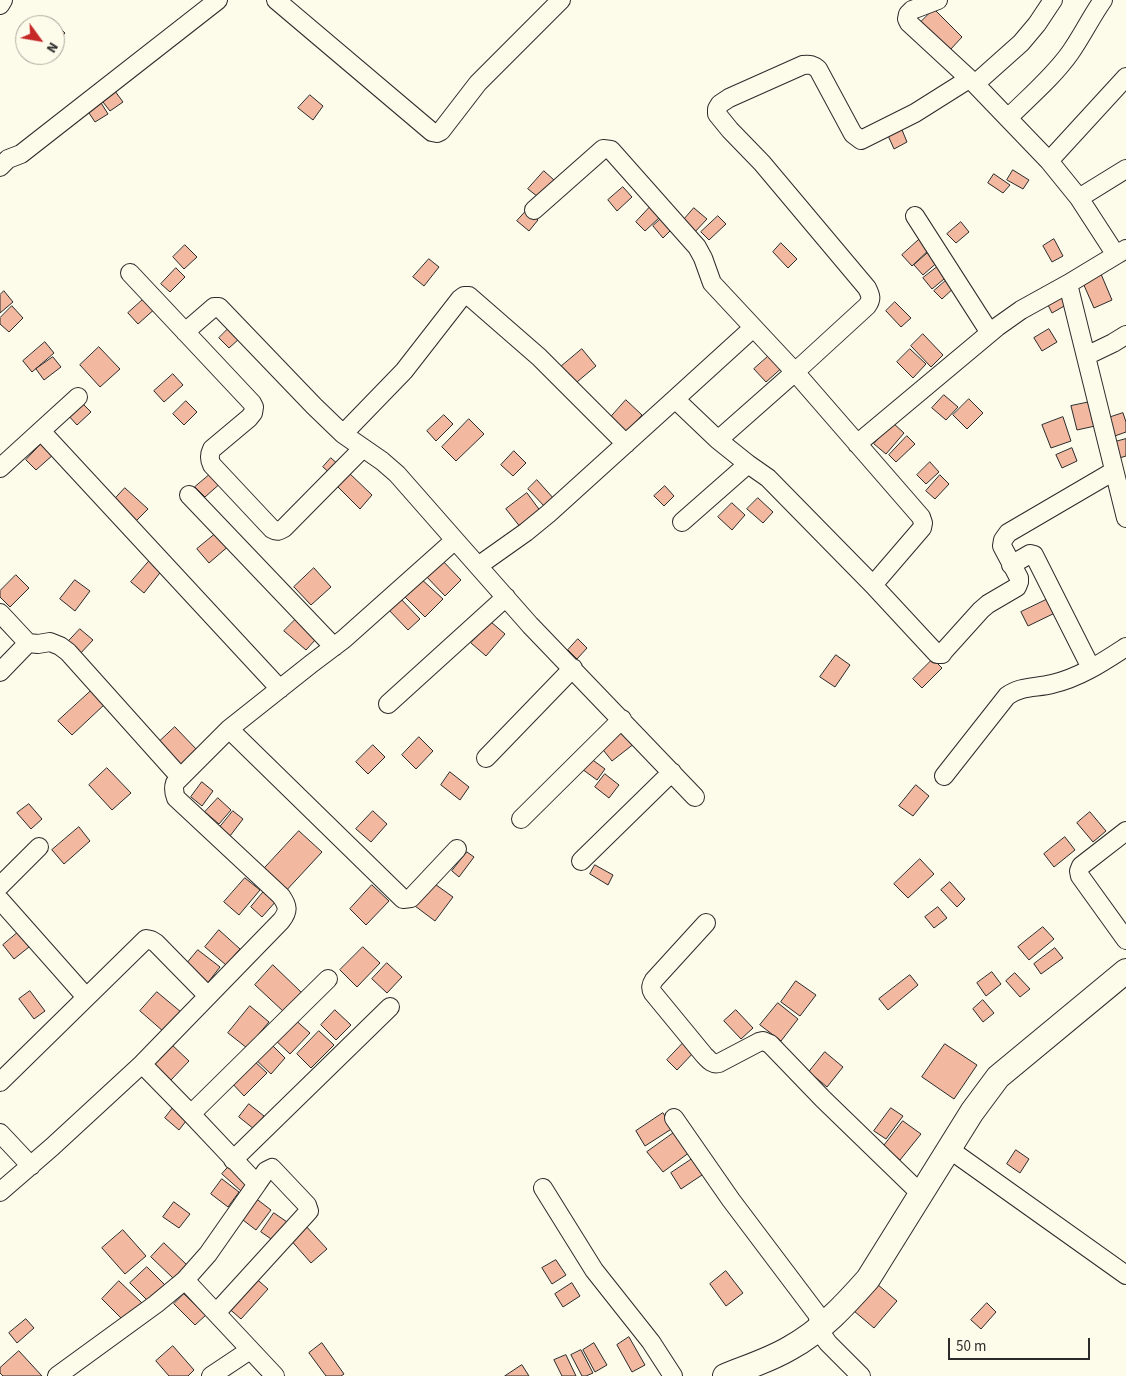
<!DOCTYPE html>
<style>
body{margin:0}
#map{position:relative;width:1126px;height:1376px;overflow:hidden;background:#fdfbea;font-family:"Source Sans 3",sans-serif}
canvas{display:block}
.north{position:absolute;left:15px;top:15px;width:50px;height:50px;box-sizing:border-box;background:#fdfbea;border:1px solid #a9a89e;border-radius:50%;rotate:122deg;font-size:14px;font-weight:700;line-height:20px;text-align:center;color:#2b2b2b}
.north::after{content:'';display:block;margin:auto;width:18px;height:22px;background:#c62828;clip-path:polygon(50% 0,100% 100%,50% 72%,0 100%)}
.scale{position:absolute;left:948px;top:1338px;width:142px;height:22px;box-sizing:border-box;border:2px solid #2b2b2b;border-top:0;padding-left:6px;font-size:15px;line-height:18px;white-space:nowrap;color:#2b2b2b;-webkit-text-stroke:4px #fdfbea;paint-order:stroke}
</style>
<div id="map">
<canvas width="1126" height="1376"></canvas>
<div class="north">N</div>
<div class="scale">50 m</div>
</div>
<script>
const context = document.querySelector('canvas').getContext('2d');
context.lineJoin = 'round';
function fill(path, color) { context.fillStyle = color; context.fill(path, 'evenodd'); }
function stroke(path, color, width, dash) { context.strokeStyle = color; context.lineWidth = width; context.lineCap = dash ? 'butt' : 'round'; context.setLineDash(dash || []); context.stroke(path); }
const building = new Path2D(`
 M934,9l28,28 -12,13 -29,-28z
 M58,26l7,7 -9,11 -1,-14z
 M112,87l11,15 -13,9 -11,-14z
 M310,95l13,11 -10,14 -15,-12z
 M98,98l10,16 -13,8 -10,-15z
 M900,125l7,17 -13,7 -8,-18z
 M1013,170l16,10 -6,9 -16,-9z
 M544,171l10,9 -16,17 -10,-8z
 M994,174l16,11 -7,8 -15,-10z
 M623,187l9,10 -15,14 -9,-11z
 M650,207l10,10 -15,14 -9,-9z
 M694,208l13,11 -14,15 -12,-11z
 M527,210l11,10 -9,11 -12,-10z
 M665,215l10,11 -12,12 -10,-12z
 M718,216l8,8 -17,16 -8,-8z
 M961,222l8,10 -13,11 -9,-9z
 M923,236l9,11 -20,19 -10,-11z
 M1054,239l9,17 -11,6 -9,-16z
 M781,243l16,16 -9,9 -15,-16z
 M185,245l12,12 -13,12 -11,-12z
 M931,250l9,10 -17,15 -9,-10z
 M429,259l10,8 -15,19 -11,-9z
 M941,264l9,10 -18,15 -9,-11z
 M176,268l9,9 -15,15 -9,-8z
 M1101,274l11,26 -18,8 -11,-25z
 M950,277l7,8 -15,14 -8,-8z
 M4,291l9,11 -13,11v-18z
 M147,296l10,11 -19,17 -10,-11z
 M1062,296l4,9 -14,8 -5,-10z
 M895,302l16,16 -10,9 -15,-16z
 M12,306l11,12 -14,14 -9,-8v-6z
 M228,329l11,10 -10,9 -10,-10z
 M1049,329l8,13 -15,9 -8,-13z
 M923,334l20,21 -12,12 -20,-21z
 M45,342l9,11 -22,19 -9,-11z
 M99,347l21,22 -20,18 -20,-22z
 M582,349l14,17 -25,21 -14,-17z
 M910,349l16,15 -13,14 -16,-16z
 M772,353l12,13 -18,16 -12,-13z
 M53,357l8,10 -17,13 -8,-11z
 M173,374l10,11 -19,17 -10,-11z
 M944,395l14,12 -12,13 -14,-12z
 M969,399l14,14 -16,16 -14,-14z
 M626,400l16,15 -16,18 -16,-15z
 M186,401l11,11 -13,13 -11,-11z
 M81,402l10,10 -14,13 -10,-11z
 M1090,402l5,24 -18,4 -6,-24z
 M1123,413l3,9v10l-14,5 -7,-18z
 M444,415l9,9 -17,17 -9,-10z
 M1063,417l8,24 -20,7 -9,-23z
 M469,419l15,15 -28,27 -14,-14z
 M893,423l11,10 -18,21 -12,-10z
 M907,436l8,8 -19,18 -7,-7z
 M1126,439v17l-10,3 -5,-16z
 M43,442l11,12 -18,16 -10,-10z
 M1072,448l5,13 -15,7 -6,-13z
 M514,451l12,12 -13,13 -12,-11z
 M331,458l9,8 -8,9 -9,-8z
 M930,462l9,10 -13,12 -9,-9z
 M214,471l9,10 -18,16 -10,-10z
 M347,471l25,24 -12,14 -25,-25z
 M940,475l9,9 -14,15 -9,-8z
 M537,480l18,20 -9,8 -18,-19z
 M665,486l9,10 -10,10 -10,-10z
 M125,488l23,21 -12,12 -23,-20z
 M527,493l14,19 -20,16 -15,-19z
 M758,498l15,14 -10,11 -16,-14z
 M732,503l13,12 -13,15 -14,-13z
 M220,530l11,14 -22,19 -12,-14z
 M440,558l21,22 -16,16 -21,-22z
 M151,559l12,10 -19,24 -13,-11z
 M314,568l17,19 -20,18 -17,-18z
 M16,575l13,13 -19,19 -10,-10v-6z
 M419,577l24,22 -18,18 -23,-23z
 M75,580l15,11 -15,20 -15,-12z
 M398,596l22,23 -12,11 -22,-23z
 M1052,597l7,14 -31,15 -7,-14z
 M295,620l21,19 -10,11 -22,-19z
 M491,622l14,12 -19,22 -15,-13z
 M80,629l13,11 -15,16 -12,-12z
 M578,639l9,9 -10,11 -9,-9z
 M836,655l14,10 -15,22 -15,-10z
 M933,659l9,9 -20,20 -9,-9z
 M92,690l13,14 -33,31 -14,-14z
 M175,727l23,24 -16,15 -23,-24z
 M622,728l13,15 -23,18 -12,-15z
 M419,737l14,14 -17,18 -14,-14z
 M373,745l12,12 -17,17 -12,-12z
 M590,758l15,11 -8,11 -15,-11z
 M107,768l24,25 -19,17 -23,-25z
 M450,772l19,15 -9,13 -19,-15z
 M605,774l14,11 -10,13 -14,-11z
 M202,782l11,9 -11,15 -11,-9z
 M916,785l13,11 -16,20 -14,-10z
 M218,798l13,12 -12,14 -14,-12z
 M29,804l13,15 -11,10 -14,-16z
 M233,811l10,8 -13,17 -10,-9z
 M373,811l14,13 -16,18 -15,-13z
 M1090,812l16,19 -13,11 -16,-19z
 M79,827l11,14 -26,23 -12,-14z
 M299,831l23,21 -39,42 -22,-22z
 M1065,837l10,13 -21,17 -10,-13z
 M467,852l7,5 -15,20 -7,-6z
 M920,859l14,15 -26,24 -14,-14z
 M595,865l18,10 -5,10 -18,-11z
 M245,878l15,12 -21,25 -15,-13z
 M432,882l21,15 -18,24 -20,-15z
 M950,882l15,17 -8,8 -16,-17z
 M372,885l17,16 -23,24 -16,-16z
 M265,890l12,10 -15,17 -11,-10z
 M938,907l9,11 -13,10 -9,-11z
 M1043,927l11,12 -25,21 -11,-13z
 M22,929l12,14 -20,16 -11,-14z
 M219,930l21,19 -14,16 -21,-18z
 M363,947l17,16 -23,24 -17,-17z
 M1055,948l8,10 -22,16 -7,-10z
 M198,950l22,17 -14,18 -22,-18z
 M387,963l15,14 -15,16 -15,-14z
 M273,965l29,28 -18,19 -29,-27z
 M992,972l9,12 -15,12 -9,-13z
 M1015,973l15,16 -10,8 -14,-16z
 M910,975l8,10 -30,25 -9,-11z
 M796,981l20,14 -16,21 -19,-14z
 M30,991l15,20 -11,8 -15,-20z
 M157,992l24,20 -17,20 -24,-21z
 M983,1000l11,13 -11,9 -10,-13z
 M778,1003l20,16 -17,22 -21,-16z
 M250,1006l19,16 -22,26 -19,-15z
 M335,1010l16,15 -15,15 -15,-15z
 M736,1010l17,18 -12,11 -17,-18z
 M292,1017l18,16 -20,21 -18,-17z
 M319,1031l15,14 -23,23 -14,-14z
 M685,1041l10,10 -18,19 -10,-10z
 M269,1042l16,16 -14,16 -17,-16z
 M170,1043l19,18 -18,19 -19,-18z
 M945,1044l32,21 -23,34 -32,-22z
 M825,1052l18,15 -16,20 -18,-15z
 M252,1059l15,14 -23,23 -14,-15z
 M176,1104l14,12 -11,14 -14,-12z
 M249,1104l15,12 -10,13 -15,-12z
 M891,1108l12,8 -17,23 -12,-8z
 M663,1113l10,15 -28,18 -9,-15z
 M903,1121l18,13 -21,26 -17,-13z
 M675,1132l15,20 -27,20 -16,-20z
 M1016,1150l13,9 -9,14 -13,-9z
 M695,1157l10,16 -24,16 -10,-16z
 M231,1164l18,17 -8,10 -19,-17z
 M222,1179l17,13 -11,15 -17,-13z
 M254,1197l17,13 -15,20 -17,-13z
 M174,1202l16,12 -11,14 -16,-11z
 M274,1213l16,11 -13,19 -16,-11z
 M304,1224l23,25 -16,14 -22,-25z
 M123,1230l23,26 -21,18 -23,-26z
 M164,1243l23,22 -13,14 -23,-22z
 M556,1260l10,15 -14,9 -10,-16z
 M147,1267l18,18 -17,16 -18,-18z
 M726,1271l17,22 -17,13 -16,-22z
 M252,1275l16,14 -27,30 -15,-13z
 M119,1281l23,22 -18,18 -22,-22z
 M572,1283l8,13 -17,11 -8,-13z
 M877,1284l20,17 -23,27 -20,-17z
 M184,1294l22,21 -11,10 -21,-21z
 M987,1303l9,9 -15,17 -10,-9z
 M26,1319l8,9 -17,15 -8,-10z
 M629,1337l16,28 -13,7 -15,-27z
 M322,1343l22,31 -3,2h-15l-17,-23z
 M594,1343l13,22 -12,7 -12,-22z
 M173,1346l21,24 -6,6h-19l-13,-15z
 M581,1350l12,23 -7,3h-4l-11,-21z
 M19,1351l23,25h-39l-3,-3v-5z
 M566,1355l10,21h-14l-8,-16z
 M522,1365l7,11h-24z`);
const street = new Path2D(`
 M276,0l156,132 5,1 4,-2 37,-48 83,-83
 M938,0l-26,10 -4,4 -1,5 2,4 66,61 74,77 30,37 47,-29
 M0,5l3,-5
 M975,84l46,-41 16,-19 16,-24
 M1008,118c21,-21 45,-41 62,-65 12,-17 21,-36 33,-53
 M1049,161l77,-84
 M0,167l8,-8 13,-5 197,-154
 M1079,198l37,57 10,-6
 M534,210l69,-61 8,1 86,97 6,11 9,25 83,89 72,-66c5,-7 4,-10 0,-18l-105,-125 -32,-33 -13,-16v-5l3,-5 9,-6 74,-33c7,-1 10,0 15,4l35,65 8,6 54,-27 54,-34
 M915,216l75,117
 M130,273l122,130 2,4 -1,6 -4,5 -37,31c-3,6 -3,10 0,16l60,64c5,3 7,2 12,-1l79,-80
 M1068,284l58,234
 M1086,356l27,-13 13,-8
 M675,399l78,-71
 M41,431l239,258
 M343,434l61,-63 56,-72 4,-3h5l70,61 87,87
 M857,444l140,-117 24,-17 47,-26 48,-29
 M0,468l78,-71
 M189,495l145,152
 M682,522l66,-58
 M455,540l75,85 165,172
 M1011,565l19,-11 4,1 57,113
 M478,566l48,-34 22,-18 127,-115 43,41
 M873,585l49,-57 1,-5 -2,-6 -126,-145 -77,68 30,24 20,14 105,107 64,69h5l2,-3 37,-41 7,-6 29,-17 2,-5v-4l-17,-32 1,-6 5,-7 106,-62
 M0,613l28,30 10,1 12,-2 10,4 8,6 112,125
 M0,672l28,-29
 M388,704l118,-107
 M229,729l174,170 8,-1 46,-49
 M486,758l87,-90
 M944,776l63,-80c13,-10 29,-8 45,-12 27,-6 51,-22 74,-37
 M521,819l101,-100
 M1126,831l-45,35 -2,5 1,5 46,64
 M581,861l91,-89
 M0,886l39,-39
 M0,900l86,97
 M706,923l-52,57c-3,5 -4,8 -1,13l51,62c4,4 8,10 15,8l40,-21 4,-1 7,3 53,55 98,95
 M142,1064l139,-143c8,-10 7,-15 0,-25l-105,-98c-2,-5 -3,-9 -1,-15l54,-54 82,-65 33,-25 111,-99 -58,-66 -15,-13 -39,-27 -29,-28 -95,-99h-5l-29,25
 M0,1082l146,-143 5,1 5,3 52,53
 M191,1114l137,-135
 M674,1118l57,82 86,114 6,22 5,7 33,33
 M0,1133l31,33
 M949,1149l177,126
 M233,1160l157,-153
 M543,1188l51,82 57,72 22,34
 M0,1192l52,-45 90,-83 49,50 66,70 -49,70 -23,26 -29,24 -99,72
 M185,1280l90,96
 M216,1313l93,-102 -2,-6 -35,-37 -6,3 -9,13
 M211,1376l39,-26`);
const secondary = new Path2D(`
 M725,1376c22,-9 45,-16 65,-28 31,-17 55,-43 78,-69l104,-167 26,-35 128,-106`);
fill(building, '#f2b8a0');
stroke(building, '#2b2b2b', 1);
stroke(street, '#2b2b2b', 20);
stroke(secondary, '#2b2b2b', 26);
stroke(street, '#fdfbea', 18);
stroke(secondary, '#fdfbea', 24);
</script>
